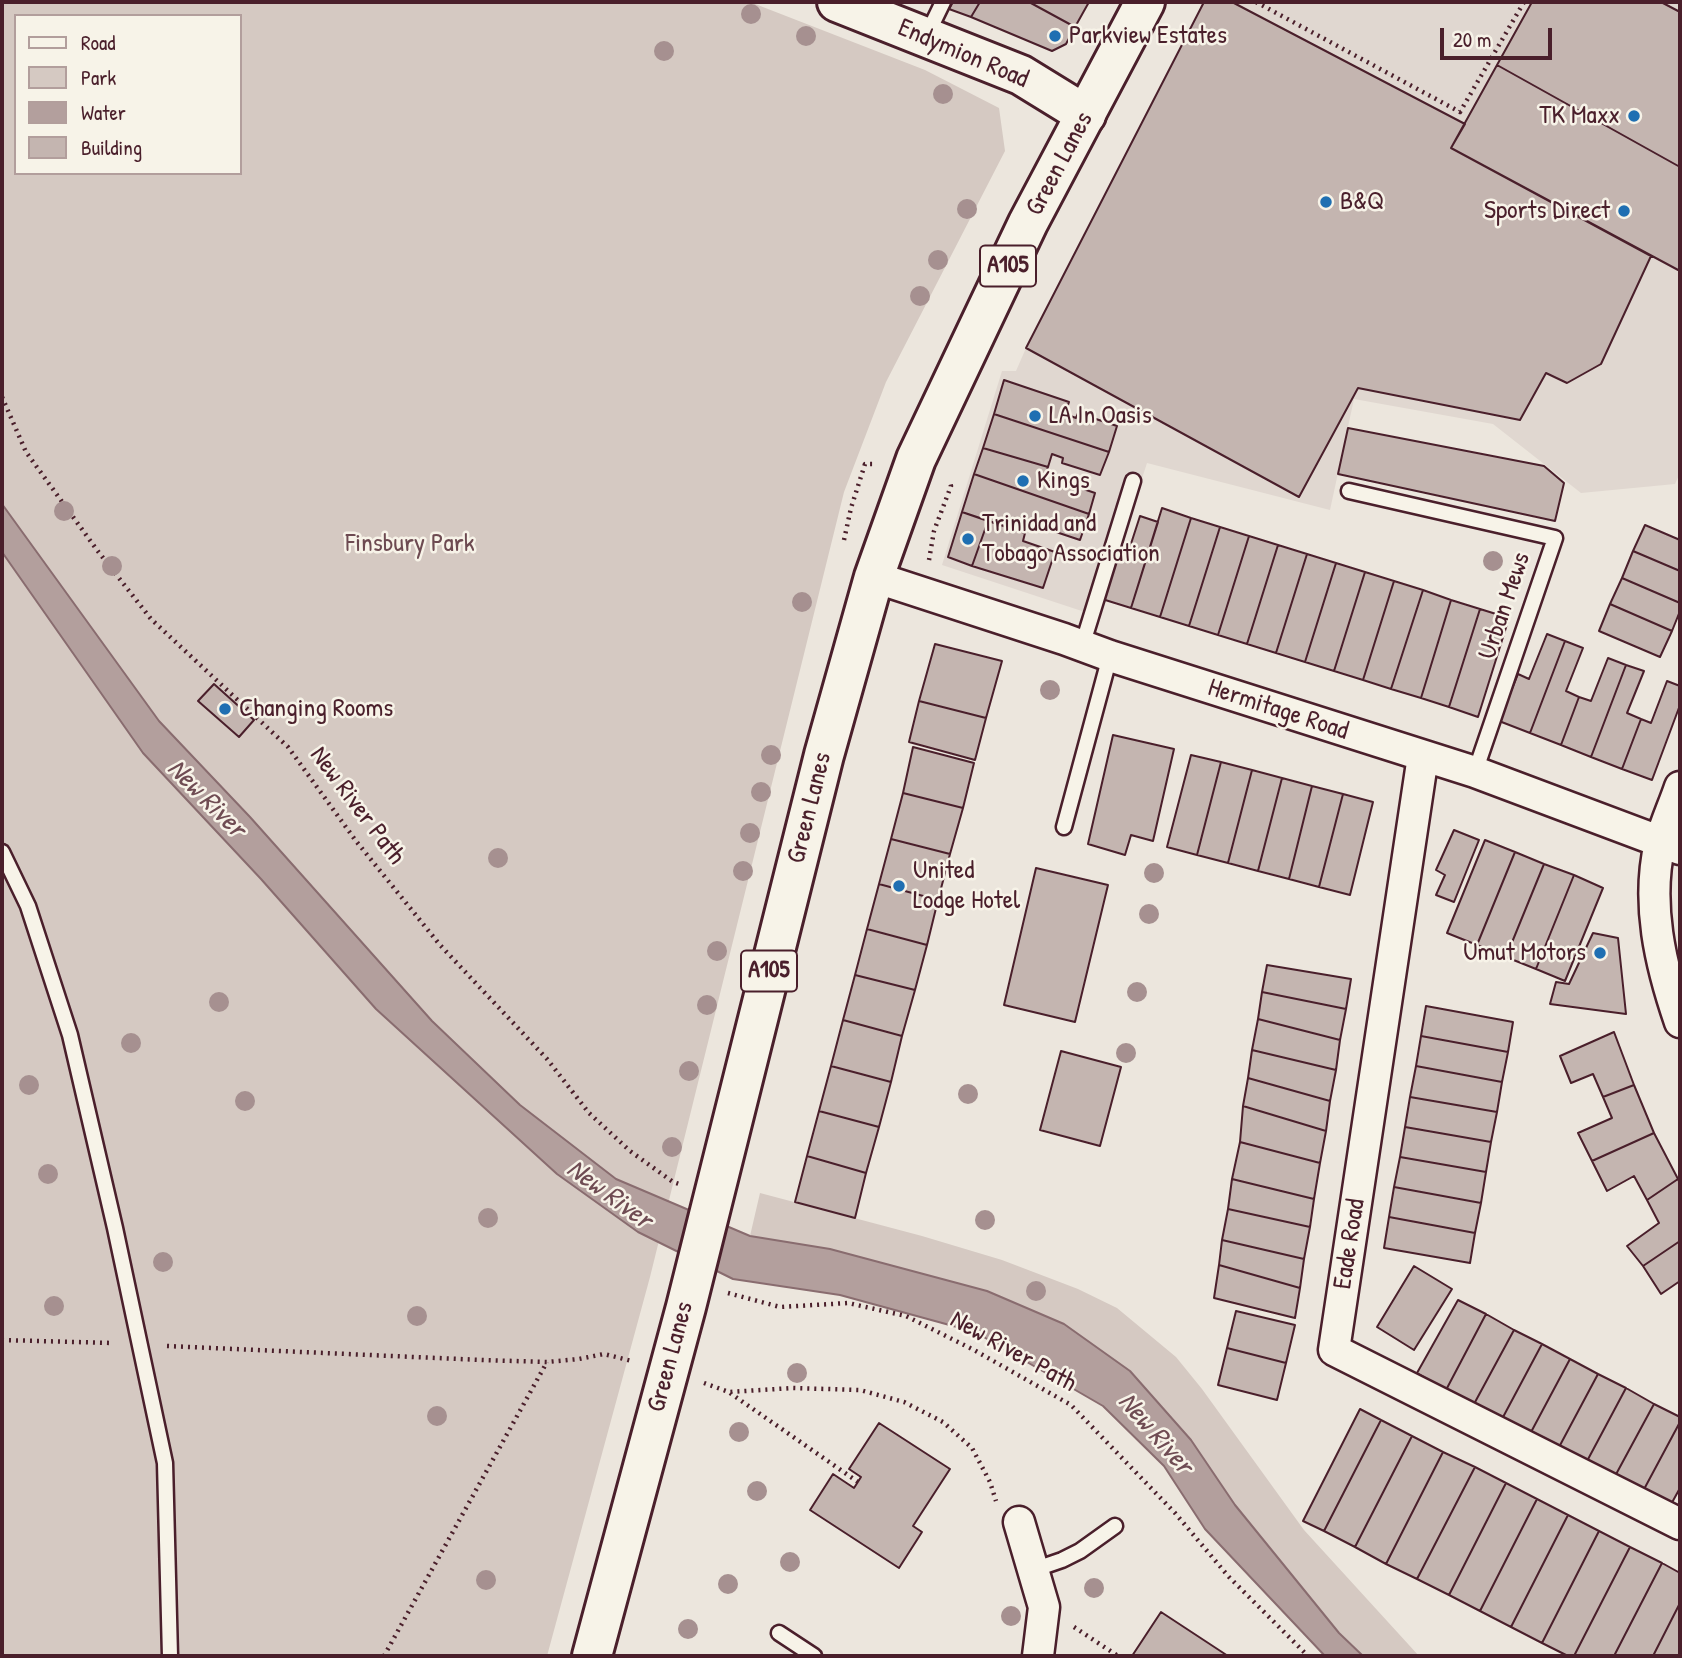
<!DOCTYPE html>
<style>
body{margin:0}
#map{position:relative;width:1682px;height:1658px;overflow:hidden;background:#ece6dd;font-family:"Patrick Hand",sans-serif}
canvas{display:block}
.frame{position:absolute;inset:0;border:4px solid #4a1f2b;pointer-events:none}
.legend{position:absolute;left:14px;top:14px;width:228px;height:161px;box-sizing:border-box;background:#f7f3e8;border:2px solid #b29e9c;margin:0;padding:9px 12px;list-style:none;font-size:21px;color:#4a1f2b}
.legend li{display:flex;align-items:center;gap:14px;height:35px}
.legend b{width:35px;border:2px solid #b29e9c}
.scale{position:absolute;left:1440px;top:28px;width:112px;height:32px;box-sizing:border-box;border:4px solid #4a1f2b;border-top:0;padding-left:9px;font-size:21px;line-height:24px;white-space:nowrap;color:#4a1f2b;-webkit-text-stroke:5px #f7f3e8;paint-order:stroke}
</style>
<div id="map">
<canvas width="1682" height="1658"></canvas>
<div class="frame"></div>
<ul class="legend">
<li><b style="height:9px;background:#f7f3e8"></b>Road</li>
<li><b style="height:19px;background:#d5c9c2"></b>Park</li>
<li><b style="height:19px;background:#b39f9d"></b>Water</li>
<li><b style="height:19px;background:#c4b5b0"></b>Building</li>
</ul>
<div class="scale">20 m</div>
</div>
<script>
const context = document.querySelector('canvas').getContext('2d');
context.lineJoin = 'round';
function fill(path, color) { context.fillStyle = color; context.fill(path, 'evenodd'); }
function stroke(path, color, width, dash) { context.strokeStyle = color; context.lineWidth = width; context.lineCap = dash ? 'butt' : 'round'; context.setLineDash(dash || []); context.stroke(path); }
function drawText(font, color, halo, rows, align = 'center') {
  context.font = font + ' "Patrick Hand",sans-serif'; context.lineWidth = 5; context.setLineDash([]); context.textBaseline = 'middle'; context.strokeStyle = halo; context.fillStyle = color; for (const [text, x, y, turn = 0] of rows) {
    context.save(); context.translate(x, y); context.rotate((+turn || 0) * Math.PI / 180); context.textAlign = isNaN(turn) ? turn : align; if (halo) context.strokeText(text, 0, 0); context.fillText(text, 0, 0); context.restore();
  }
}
const built = new Path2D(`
 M1204,2h476v471l-5,11 -94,9 -88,-69 -139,-25 -24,111 -183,-47 -50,153 -155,-51 60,-194h14l10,-23z`);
const green = new Path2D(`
 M2,2h748l175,68 74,38 6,43 -119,231 -42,110 -194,785 -103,379h-545zM16,16h224v157h-224z
 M760,1193l162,43 80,24 76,29 39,19 59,49 26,32 102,141 115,126h-56l-24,-23 -104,-128 -44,-65 -127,-116 -77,-33 -157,-42 -80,-13z`);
const water = new Path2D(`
 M2,504l157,217 91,96 182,204 88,84 96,74 134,57 80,13 157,42 77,33 66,47 61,69 44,65 104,128 24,23h-38l-120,-127 -41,-63 -61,-60 -128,-74 -135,-37 -107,-16 -95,-47 -81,-58 -181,-165 -115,-130 -118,-126 -141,-201z`);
const building = new Path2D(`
 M953,2h27l-9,15 -22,-8z
 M980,2h49l46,25 -9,17 -14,7 -81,-34z
 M1029,2h60l-14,25z
 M1204,2h28l233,122 -14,24 200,108 -50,108 -34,19 -21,-10 -26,47 -162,-32 -59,109 -273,-149z
 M1532,2h129l19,10v155l-183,-102z
 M1497,65l183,102v104l-229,-123z
 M1004,380l65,22 -4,12 11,4 2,-5 39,13 -8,26 -115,-38z
 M994,414l115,38 -9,23 -38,-12 1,-5 -11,-4 -4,13 -65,-19z
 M1348,428l196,38 20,17 -9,38 -217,-47z
 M983,448l65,19 -4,13 12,3 1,-3 38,13 -6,21 -115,-40z
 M974,474l115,40 -9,26 -39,-13 1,-5 -12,-3 -5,14 -63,-21z
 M1162,508l29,10 -31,99 -29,-9z
 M962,512l26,9 -16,45 -24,-9z
 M1140,516l18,6 -27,86 -29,-9 16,-52 11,3z
 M1191,518l29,9 -31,99 -29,-9z
 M988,521l37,12 -2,8 32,11 -12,36 -71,-22z
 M1645,525l35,15v31l-47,-20z
 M1220,527l29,9 -31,99 -29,-9z
 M1249,536l29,9 -31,99 -29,-9z
 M1278,545l29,9 -31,99 -29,-9z
 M1633,551l47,20v32l-58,-25z
 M1307,554l29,9 -31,99 -29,-9z
 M1336,563l29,9 -31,99 -29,-9z
 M1365,572l29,9 -31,99 -29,-9z
 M1622,578l58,25v8l-8,20 -62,-27z
 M1394,581l29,9 -32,99 -28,-9z
 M1423,590l28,10 -30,98 -30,-9z
 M1451,600l29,9 -31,98 -28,-9z
 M1610,604l62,27 -12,26 -61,-26z
 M1480,609l29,9 -31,99 -29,-10z
 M1547,634l18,7 -35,92 -31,-12 19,-47 11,5z
 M1565,641l18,7 -17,43 13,6 -18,48 -31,-12z
 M935,644l67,17 -16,57 -67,-17z
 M1608,658l18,7 -35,92 -30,-12 18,-48 12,4z
 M1626,665l18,6 -17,42 14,6 -19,50 -31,-12z
 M1667,681l13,5v19l-28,75 -30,-11 19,-50 10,4z
 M214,684l40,36 -15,17 -41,-36z
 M919,701l67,17 -11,42 -66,-18z
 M1113,735l61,14 -21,92 -22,-6 -6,20 -37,-11z
 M913,747l61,16 -11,45 -60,-15z
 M1191,755l30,7 -24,93 -30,-8z
 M1221,762l31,8 -24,93 -31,-8z
 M1252,770l30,8 -24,93 -30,-8z
 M1282,778l30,8 -23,93 -31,-8z
 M1312,786l31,8 -24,93 -30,-8z
 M903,793l60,15 -13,46 -59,-15z
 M1343,794l30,8 -23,93 -31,-8z
 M1454,830l25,10 -25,62 -18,-7 9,-20 -9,-5z
 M891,839l59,15 -12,46 -59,-16z
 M1485,840l30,12 -38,93 -30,-12z
 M1515,852l29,12 -38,93 -29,-12z
 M1544,864l30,11 -38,94 -30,-12z
 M1036,868l72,17 -33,137 -71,-17z
 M1574,875l29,13 -38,93 -29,-12z
 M879,884l59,16 -11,45 -60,-16z
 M867,929l60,16 -12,45 -60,-15z
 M1593,933l25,5 8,76 -76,-10 6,-22 13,2z
 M1267,965l84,14 -5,30 -84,-17z
 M855,975l60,15 -13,46 -59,-16z
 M1262,992l84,17 -6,31 -82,-21z
 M1426,1006l87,16 -5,30 -87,-16z
 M1258,1019l82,21 -4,30 -84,-20z
 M843,1020l59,16 -11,46 -60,-16z
 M1614,1032l20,53 -31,12 -10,-23 -22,9 -11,-27z
 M1421,1036l87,16 -6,30 -86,-16z
 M1252,1050l84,20 -6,31 -82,-23z
 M1061,1051l60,16 -21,79 -60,-16z
 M831,1066l60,16 -12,45 -60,-16z
 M1416,1066l86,16 -5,30 -87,-15z
 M1248,1078l82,23 -4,30 -83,-25z
 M1634,1085l20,48 -62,28 -14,-28 34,-15 -9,-21z
 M1410,1097l87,15 -6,30 -86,-15z
 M1243,1106l83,25 -6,32 -80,-21z
 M819,1111l60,16 -13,46 -59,-17z
 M1405,1127l86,15 -5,30 -86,-15z
 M1654,1133l24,46 -31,21 -13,-24 -27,15 -15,-30z
 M1240,1142l80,21 -6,36 -82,-20z
 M807,1156l59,17 -11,45 -60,-16z
 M1400,1157l86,15 -5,31 -87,-16z
 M1232,1179l82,20 -4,28 -82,-18z
 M1678,1179l2,5v57l-37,25 -16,-20 32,-23 -12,-23z
 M1394,1187l87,16 -6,30 -86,-16z
 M1228,1209l82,18 -6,32 -82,-19z
 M1389,1217l86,16 -5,30 -86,-15z
 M1222,1240l82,19 -4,29 -81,-23z
 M1680,1241v40l-19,13 -18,-28z
 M1219,1265l81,23 -5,30 -81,-20z
 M1414,1266l38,23 -38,61 -37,-23z
 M1458,1300l28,14 -40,76 -29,-17z
 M1236,1311l59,14 -9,38 -59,-15z
 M1486,1314l28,16 -40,74 -28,-14z
 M1514,1330l28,14 -40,75 -28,-15z
 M1542,1344l28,15 -40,75 -28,-15z
 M1227,1348l59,15 -9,37 -59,-15z
 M1570,1359l28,15 -40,75 -28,-15z
 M1598,1374l28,14 -40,75 -28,-14z
 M1626,1388l28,16 -40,74 -28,-15z
 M1654,1404l26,13v5l-38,71 -28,-15z
 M1360,1409l21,11 -57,111 -21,-10z
 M1381,1420l31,16 -57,111 -31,-16z
 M1680,1422v66l-11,20 -27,-15z
 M879,1423l71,46 -37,57 9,6 -23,36 -89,-58 23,-36 21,14 7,-11 -12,-8z
 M1412,1436l31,16 -57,112 -31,-17z
 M1443,1452l32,15 -58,112 -31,-15z
 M1475,1467l31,16 -57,112 -32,-16z
 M1506,1483l31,16 -57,112 -31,-16z
 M1537,1499l31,16 -57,112 -31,-16z
 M1568,1515l31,16 -57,112 -31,-16z
 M1599,1531l31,16 -56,109h-6l-26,-13z
 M1630,1547l32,16 -48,93h-40z
 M1662,1563l18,10v30l-27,53h-39z
 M1680,1603v53h-27z
 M1161,1612l67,44h-96z`);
const path = new Path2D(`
 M1256,2l204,110 64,-110
 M2,397l24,55 71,98 54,69 137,128 68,94 84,104 107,114 42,54 41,38 43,31 6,2
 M844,540l7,-32 14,-44h11
 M929,560l5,-29 17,-45 -1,-4
 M728,1293l52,14 68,-4 58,13 68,34 97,55 104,108 54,64 79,79
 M2,1340l111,3
 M167,1346l315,14 65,2 32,-3 25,-5 28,7
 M704,1383l25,9 64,-4 67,2 44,12 39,20 29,26 18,34 6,19
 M730,1393l128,89
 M1074,1627l44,29
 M384,1656l163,-294`);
const lane = new Path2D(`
 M927,35l16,-33
 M1349,491l206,47 -80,234
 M1082,646l51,-165
 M1064,827l46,-171
 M2,852l26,54 42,129 45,193 50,235 5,193
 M1033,1570l29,-10 18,-9 35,-25
 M779,1633l35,23`);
const street = new Path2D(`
 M874,577l190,62 46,17 365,116 205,77
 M1423,756l-89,594 346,174
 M1680,787c-6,18 -15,37 -20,56 -14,60 0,121 20,179
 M1019,1522l25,85 -6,49`);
const secondary = new Path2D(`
 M837,2l184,73 65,40`);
const primary = new Path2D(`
 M592,1656l94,-349 138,-552 50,-178 42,-118 112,-236 117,-221`);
const trees = [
 [751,14],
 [806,36],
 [664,51],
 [943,94],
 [967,209],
 [938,260],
 [920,296],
 [64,511],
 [1493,561],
 [112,566],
 [802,602],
 [1050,690],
 [771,755],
 [761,792],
 [750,833],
 [498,858],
 [743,871],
 [1154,873],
 [1149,914],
 [717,951],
 [1137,992],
 [219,1002],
 [707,1005],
 [131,1043],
 [1126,1053],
 [689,1071],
 [29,1085],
 [968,1094],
 [245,1101],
 [672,1147],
 [48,1174],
 [488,1218],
 [985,1220],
 [163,1262],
 [1036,1291],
 [54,1306],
 [417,1316],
 [797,1373],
 [437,1416],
 [739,1432],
 [757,1491],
 [790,1562],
 [486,1580],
 [728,1584],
 [1094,1588],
 [1011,1616],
 [688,1629]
];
const markers = [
 [1055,36,7,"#1f6fb2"],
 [1634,116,7,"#1f6fb2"],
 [1326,202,7,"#1f6fb2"],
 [1624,211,7,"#1f6fb2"],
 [1035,416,7,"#1f6fb2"],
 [1023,481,7,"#1f6fb2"],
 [968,539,7,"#1f6fb2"],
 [225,709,7,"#1f6fb2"],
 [899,886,7,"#1f6fb2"],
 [1600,953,7,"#1f6fb2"]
];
const shields = [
 [1008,266,56],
 [769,971,56]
];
const shieldNames = [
 ["A105",1008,266],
 ["A105",769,971]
];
const poiNames = [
 ["Parkview Estates",1069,36],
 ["TK Maxx",1620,116,"right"],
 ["B&Q",1340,202],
 ["Sports Direct",1610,211,"right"],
 ["LA In Oasis",1049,416],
 ["Kings",1037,481],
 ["Trinidad and",982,524],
 ["Tobago Association",982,554],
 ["Changing Rooms",239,709],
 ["United",913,871],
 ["Lodge Hotel",913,901],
 ["Umut Motors",1586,953,"right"]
];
const streetNames = [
 ["Endymion Road",963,54,23],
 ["Green Lanes",1060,164,-62],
 ["Urban Mews",1505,606,-71],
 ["Hermitage Road",1278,710,18],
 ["New River Path",357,806,53],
 ["Green Lanes",810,808,-76],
 ["Eade Road",1350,1244,-81],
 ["New River Path",1013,1352,29],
 ["Green Lanes",671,1357,-75]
];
const parkNames = [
 ["Finsbury Park",410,544]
];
const waterNames = [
 ["New River",206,799,45],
 ["New River",609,1195,36],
 ["New River",1155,1434,49]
];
fill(built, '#e0d7d0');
fill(green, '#d5c9c2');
fill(water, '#b39f9d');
stroke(water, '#896c6f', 2);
fill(building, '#c4b5b0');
stroke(building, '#4a1f2b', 2);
stroke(lane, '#4a1f2b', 19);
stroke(street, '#4a1f2b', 35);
stroke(secondary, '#4a1f2b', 44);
stroke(primary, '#4a1f2b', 44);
stroke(path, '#4a1f2b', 4.5, [2, 5]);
stroke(lane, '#f7f3e8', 14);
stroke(street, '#f7f3e8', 30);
stroke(secondary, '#f7f3e8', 38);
stroke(primary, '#f7f3e8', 38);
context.fillStyle = '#a69090';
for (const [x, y] of trees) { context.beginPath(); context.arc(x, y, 10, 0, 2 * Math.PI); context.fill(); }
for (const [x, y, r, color] of markers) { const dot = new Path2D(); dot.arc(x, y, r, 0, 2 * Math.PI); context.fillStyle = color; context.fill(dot); stroke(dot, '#f7f3e8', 2.5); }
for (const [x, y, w] of shields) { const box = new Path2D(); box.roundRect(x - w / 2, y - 20.5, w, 41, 5); context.fillStyle = '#f7f3e8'; context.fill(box); stroke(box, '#4a1f2b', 2); }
drawText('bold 24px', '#4a1f2b', null, shieldNames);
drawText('26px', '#4a1f2b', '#f7f3e8', poiNames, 'left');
drawText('26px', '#4a1f2b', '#f7f3e8', streetNames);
drawText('26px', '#6d4a51', '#f7f3e8', parkNames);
drawText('italic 28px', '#6f4c53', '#f7f3e8', waterNames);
</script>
